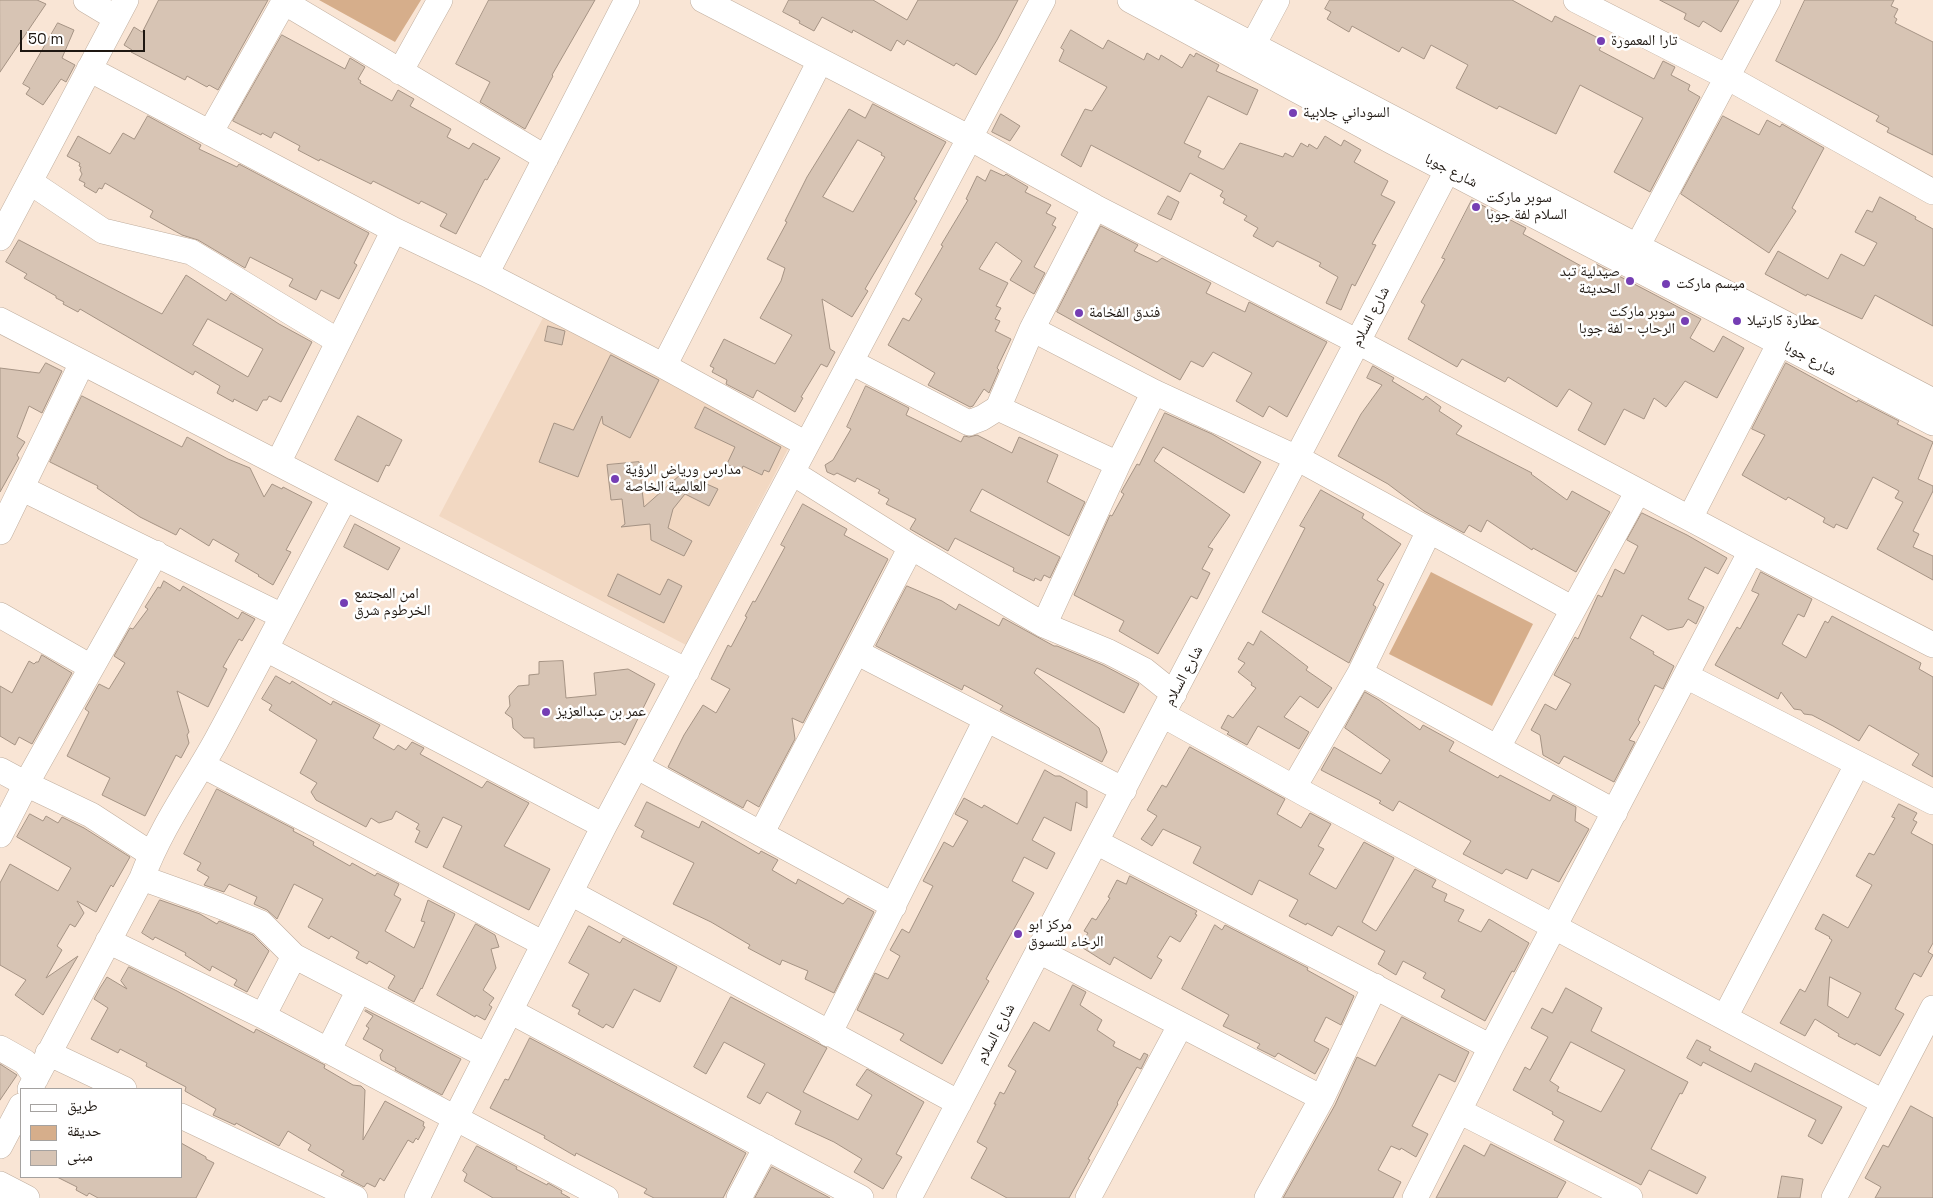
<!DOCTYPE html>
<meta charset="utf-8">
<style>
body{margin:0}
#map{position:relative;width:1933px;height:1198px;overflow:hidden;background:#f9e5d5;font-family:"Space Grotesk","Noto Naskh Arabic",sans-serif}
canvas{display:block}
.legend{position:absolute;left:20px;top:1088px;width:162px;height:90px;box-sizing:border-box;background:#fff;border:1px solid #a5a2a0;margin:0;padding:6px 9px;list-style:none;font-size:15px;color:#1e1711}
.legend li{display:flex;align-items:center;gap:10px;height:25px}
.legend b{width:25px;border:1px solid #a5a2a0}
.scale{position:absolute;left:20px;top:30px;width:125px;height:22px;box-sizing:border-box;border:2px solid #1e1711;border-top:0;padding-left:6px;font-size:15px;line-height:18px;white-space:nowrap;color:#1e1711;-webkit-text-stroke:4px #fff;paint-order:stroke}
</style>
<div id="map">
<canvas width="1933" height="1198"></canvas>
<ul class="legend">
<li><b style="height:6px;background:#fff"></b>طريق</li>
<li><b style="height:14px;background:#d6ae8b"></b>حديقة</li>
<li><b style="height:14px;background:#d7c4b4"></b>مبنى</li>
</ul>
<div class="scale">50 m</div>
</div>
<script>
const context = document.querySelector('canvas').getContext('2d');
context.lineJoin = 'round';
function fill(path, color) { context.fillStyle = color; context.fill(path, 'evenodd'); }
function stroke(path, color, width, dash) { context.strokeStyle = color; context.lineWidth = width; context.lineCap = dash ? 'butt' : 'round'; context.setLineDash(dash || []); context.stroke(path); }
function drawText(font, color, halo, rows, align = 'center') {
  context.font = font + ' "Space Grotesk","Noto Naskh Arabic",sans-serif'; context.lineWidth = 5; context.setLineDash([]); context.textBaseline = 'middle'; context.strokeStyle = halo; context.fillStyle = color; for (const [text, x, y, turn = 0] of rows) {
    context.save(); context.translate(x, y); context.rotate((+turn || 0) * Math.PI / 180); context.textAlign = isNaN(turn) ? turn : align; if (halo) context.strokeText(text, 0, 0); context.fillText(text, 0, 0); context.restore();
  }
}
const built = new Path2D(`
 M545,314l246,129 -105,202 -247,-129z`);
const green = new Path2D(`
 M319,0h102l-26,42z
 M1431,572l102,52 -41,82 -103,-52z`);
const building = new Path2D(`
 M0,0h37l9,4 -46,68z
 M159,0h109l-50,90 -9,-5 -2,2 -20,-11 -2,4 -54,-28 1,-2 -8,-5 10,-18 8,5z
 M489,0h106l-43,75 1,1 -28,53 -45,-27 10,-20 -34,-18z
 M789,0h84l34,20 11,-20h100l-21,40 -21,35 -20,-12 -2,3 -47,-26 -3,5 -7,-5 -6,11 -38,-21 -1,3 -30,-16 -8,14 -15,-8 1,-2 -17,-9z
 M1330,0h182l40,22 3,-6 49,25 -5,9 55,29 9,-18 12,6 -4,8 19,10 -2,5 12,7 -50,95 -36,-20 29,-54 -63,-33 -24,49 -57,-28 -2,3 -41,-21 12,-23 -37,-20 -7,14 -22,-12 -3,5 -47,-26 -3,6 -22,-13 4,-7 -6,-3z
 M1660,0h79l-18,32 -18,-11 -4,6 -15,-8 2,-5z
 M1805,0h89l-3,6 7,3 -4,8 3,2 -2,4 38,19v113l-46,-23 2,-4 -13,-7 3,-5 -103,-55z
 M58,23l16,7 -12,28 13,7 -9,17 -5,-3 -18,26 -17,-11 4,-6 -7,-4z
 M1071,30l32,19 5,-9 36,20 3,-7 12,7 2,-5 21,13 8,-14 4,3 2,-4 23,12 -3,6 42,19 -11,25 -39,-19 -24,47 17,8 -3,6 24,12h2l16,-26 43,14 2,-4 8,4 8,-14 7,4 1,-3 8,5 8,-13 16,10 3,-6 17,10 -7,12 34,19 -7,14 14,7 -23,42 4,1 -21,41 -3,-2 -11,26 -15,-7 12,-26 -19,-11 2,-3 -44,-22 -4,6 -20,-11 5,-8 -14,-8 3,-4 -24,-13 2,-4 -5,-3 3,-5 -33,-18 -10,19 -89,-47 -10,22 -20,-12 24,-46 7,2 15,-24 -48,-26 5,-11 -3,-2z
 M282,35l63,34 5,-11 15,9 -7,12 3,2 -1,2 32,18 6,-11 16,9 -4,7 41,23 -4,8 22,12 4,-6 27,15 -13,22 -2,-1 -29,55 -16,-8 7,-12 -26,-13 -2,3 -46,-23 -2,3 -51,-25 -1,2 -21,-11 2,-4 -26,-14 -3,6 -9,-5 -1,2 -28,-14z
 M873,104l73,38 -32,57 3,2 -52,88 3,2 -16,26 -30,-18 8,50 5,3 -8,15 -6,-3 -20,33 2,1 -8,14 -38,-22 -4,8 -27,-14 1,-4 -15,-8 2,-4 -4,-2 14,-27 51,25 17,-29 -32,-17 21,-37 4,-13 -18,-9 20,-37 -2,-1 22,-44 42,-68 16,9zM858,140l24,13 -1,2 4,2 -32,55 -30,-15z
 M1001,114l19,12 -10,15 -18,-9z
 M148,116l53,29 -2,4 38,18 2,-3 130,69 -15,30 3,2 -18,34 -18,-9 -5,10 -27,-14 4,-7 -43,-22 -5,11 -47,-28 -16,-5 -32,-18 3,-6 -48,-28 -3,6 -3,-1 -3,5 -12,-7 1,-3 -6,-3 3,-6 -2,-4 1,-3 -2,-1 1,-3 -13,-7 11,-20 32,18 13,-21 11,6z
 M1723,116l36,19 8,-15 13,7 2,-3 42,24 -32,60 4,3 -27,42 -88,-59z
 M991,170l13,6 2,-2 22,13 -3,5 26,13 -5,8 10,5 -4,7 4,2 -22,40 11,6 -11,21 -24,-14 12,-19 -26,-19 -17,27 29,14 -12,23 5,2 -6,11 5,2 -5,10 16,8 -14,29 2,2 -10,23 -5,-4 -11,17 -3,1 -42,-22 7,-12 -47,-28 15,-27 6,3 13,-22 -7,-5 28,-48 -2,-1 27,-45 -2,-1 11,-23 8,5z
 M1168,196l11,6 -8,18 -13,-6z
 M1880,197l36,20 -1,2 18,10v97l-58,-31 -13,24 -55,-25 -1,2 -41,-22 13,-23 50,28 13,-25 23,12 13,-23 -22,-11 12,-22 5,2z
 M1472,200l54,28 -3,6 69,38 4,-8 105,55 -11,19 24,14 9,-16 21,12 -27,50 -32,-17 -19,26 -12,-9 -10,21 -20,-10 -19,36 -27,-15 14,-27 -23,-14 -12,18 -49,-30 -3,5 -43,-23 -5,8 -49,-28 17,-34 -4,-3 24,-43 -3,-1z
 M1101,226l37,19 -4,6 23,11 5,-4 49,25 -5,10 39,19 4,-10 78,40 -40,75 -18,-11 -6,11 -27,-16 16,-28 -39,-21 -10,15 -12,-6 -11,19 -123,-68z
 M19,240l143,74 24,-39 40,26 5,-8 48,31 33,18 -31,60 -12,-6 -2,4h-4l-6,11 -23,-12 -1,3 -16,-9 3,-7 -25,-15 -2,4 -113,-66 -2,3 -15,-8 1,-2 -8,-4v-2l-32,-18 3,-4 -21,-12zM208,319l55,30 -15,28 -55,-32z
 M548,326l17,5 -3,14 -17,-4z
 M611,355l48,25 -29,58 -27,-14 -1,-8 -24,61 -39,-15 15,-39 19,7z
 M46,363l16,8 -20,42 -13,-7 -12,31 8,5 -8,13 2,3 -19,34v-124l39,5z
 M1786,363l71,39 1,-2 41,21 -2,3 36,18 -15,37 15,7v5l-20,40 6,3 -6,13 20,9v24l-56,-31 26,-47 -8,-4 4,-7 -26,-14 -26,52 -11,-5 -2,4 -11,-6 2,-4 -37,-21 -2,3 -44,-25 23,-40 -13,-6z
 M1373,366l21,12 -2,3 31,19 3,-4 15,11 -2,4 23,15 -6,8 76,39 -1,1 36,26 5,-9 38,21 -34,60 -43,-24 -1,2 -45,-30 -6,12 -12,-7 -5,8 -40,-22 -36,-27 -50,-28 23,-42 21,-29 -15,-7z
 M866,386l43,22 -3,7 55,27 3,-6 5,1 8,-2 35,18 7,-16 39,18 -11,27 38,20 -16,34 -87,-47 -12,22 90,46 -10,21 -6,-3 -3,6 -6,-3 -1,3 -21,-10 1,-3 -59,-30 -7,13 -38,-22 6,-10 -30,-15 3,-5 -11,-6 2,-3 -23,-12 -2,4 -18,-9 -3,2 -7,-3 -2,-7 8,-5 18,-31 -4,-2z
 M82,396l100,51 5,-10 41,22 22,9 14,29 8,-13 10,5 1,-2 29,15 -26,48 5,2 -18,33 -15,-9 1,-1 -24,-14 4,-7 -26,-15 -4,7 -29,-18 -4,7 -36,-18 -43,-29 1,-2 -48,-24z
 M705,407l76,40 -12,25 -5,-2 -2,5 -19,-9 -2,5 -14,-7 8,-17 -40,-19z
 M1165,413l47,21 49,28 -17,31 -81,-46 -9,14 76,54 -22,32 5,2 -11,20 8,4 -13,26 -6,-3 -33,58 -39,-23 5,-10 -50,-26 36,-80 2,1 12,-22 -3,-2 16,-28 2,1z
 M358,416l44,24 -13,26 -3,-1 -8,17 -43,-22z
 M639,462l5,45 37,-33 12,4 25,11 -9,17 -24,-12 -12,15 -5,19 24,13 -8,15 -33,-16 -1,-16 -29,3 4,-3 -3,-25 -11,1 -4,-35z
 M1321,490l43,24 -2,4 39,26 -24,36 7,4 -11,21 3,2 -27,56 -87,-51 43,-84 -5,-2z
 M803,504l44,25 -3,6 44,24 -85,164 -11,-5 3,21 -36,68 -12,-7 -4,8 -75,-41 16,-32 19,-30 13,8 14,-24 -19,-10 17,-34 3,2 16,-30 -2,-1 8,-15 2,1 30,-55 -4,-2z
 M1642,513l45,22 40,23 -9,16 -13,-7 -17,32 16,8 -8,17 -8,-5 -5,8 -15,3 -26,-15 -12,23 24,14 -1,2 21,12 -11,23 -8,-4 -17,35 2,2 -11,18 6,2 -21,40 -50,-26 -5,8 -16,-9 -3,-20 -9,-5 14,-26 11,6 15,-26 -17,-9 21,-38 3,2 20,-44 4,2 13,-28 9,5 14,-28 -11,-6z
 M355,524l45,24 -12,22 -44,-23z
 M1761,572l51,27 -8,18 -6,-3 -16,30 24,14 19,-37 3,2 4,-7 89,47 -2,6 14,8v100l-21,-12 7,-11 -50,-29 -10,16 -26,-15 -21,-11 -8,-1 -3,-4 -7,-1 -13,-17 -3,7 -63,-34 22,-38 3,2 19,-35 -7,-3z
 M618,574l42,21 8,-16 14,7 -18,37 -56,-27z
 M164,581l16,10 3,-5 55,33 4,-7 13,7 -13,22 -3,-2 -16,28 4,2 -19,38 -31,-16 12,41 -2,3 2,8 -8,15 -5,-3 -31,61 -43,-21 8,-17 -43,-22 22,-44 -4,-3 14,-25 10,5 16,-26 -11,-7 16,-28 3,1 15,-20 -3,-2 13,-20 2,1z
 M907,586l35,15 14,9 3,-6 40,22 4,-8 51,28h3l46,19 36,19 -15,29 -87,-45 -3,5 65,55 8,24 -5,10 -102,-52 3,-4 -39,-21 -2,5 -86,-44z
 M1261,631l47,36 -2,3 26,18 -14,20 -18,-12 -16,21 25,15 -10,17 -41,-23 -11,19 -20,-11 2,-2 -8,-4 7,-13 5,3 23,-30 -5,-3 1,-2 -14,-11 7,-9 -7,-4 10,-17 5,3z
 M42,655l30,18 -40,71 -13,-7 -4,8 -15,-9v-50l12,7 17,-32 5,3 2,-2h2z
 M563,661l3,37 30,-3 -2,-22 34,-4 27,15 -30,61 -5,-3 -86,6v-10h-10l-11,-10 -1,-10 -7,-5 5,-7 -1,-10 9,-10 11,-1v-10l10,-1v-12z
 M276,676l14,8 2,-3 39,24 2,-4 47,24 -7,13 21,12 4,-5 8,5 6,-8 12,6 -4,6 62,34 5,-7 42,22 -25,43 46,23 -21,41 -86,-43 19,-41 -19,-9 -16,31 -12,-6 5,-11 -4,-2 3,-5 -23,-13 -4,8 -13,4 -8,-5 -5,9 -50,-27 -5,-8 6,-9 -17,-10 17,-33 -48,-30 3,-5 -10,-6z
 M1365,692l14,8 41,30 3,-5 31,17 -5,9 49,27 2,-3 50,26 3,-6 23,12 -1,14 14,8 -30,53 -27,-13 -5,10 -21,-10 -4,5 -39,-20 8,-13 -72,-40 -6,10 -14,-8 2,-2 -60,-31 13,-23 47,27 9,-14 -45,-32z
 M1190,747l95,52 -8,15 24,14 9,-15 21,11 -13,22 6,3 -15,25 27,15 28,-47 30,16 -32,64 14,9 39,-62 21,11 -4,7 15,7 -3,7 20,9 -6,11 23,11 8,-13 40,24 -15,29 -2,-1 -27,50 -44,-24 4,-7 -22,-12 3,-5 -23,-12 -7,14 -18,-11 7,-13 -47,-25 -6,10 -25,-13 -1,2 -17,-9 9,-16 -39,-20 -7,15 -59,-32 8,-16 -38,-18 -11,17 -11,-7 16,-23 -10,-6 15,-25 4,2z
 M1045,770l10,6h5l27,15v17l-11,-6 -5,29 -27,-14 -12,23 23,13 -8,16 -23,-12 -12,24 22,12 -48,86 3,2 -47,83 -42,-24 4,-6 -47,-24 18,-37 13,6 12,-23 -10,-6 12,-21 7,4 24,-47 -10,-5 21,-39 9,5 15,-26 -13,-7 9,-16 18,10 2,-3 33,19z
 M217,789l77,40 -1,2 21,11 -1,3 37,21 2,-3 23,13 2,-3 22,11 -5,11 7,4 -16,32 29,17 11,-26 -4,-1 7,-21 27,14 -33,75 -1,-1 -7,14 -26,-14 7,-12 -26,-15 -2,3 -11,-6 3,-6 -28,-16 -2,3 -21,-12 15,-28 -29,-15 -17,35 -10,-9 -13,-6 3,-7 -28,-13 -5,8 -20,-7 5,-8 -12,-7 4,-7 -17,-9z
 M647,802l52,26 3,-7 57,33 2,-3 17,9 -6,10 24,14 2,-5 45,25 5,-6 26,14 -40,81 -29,-14 3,-8 -26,-11 -2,5 -32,-17 2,-3 -39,-23 -38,-18 21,-41 -53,-26 3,-6 -9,-5z
 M1899,804l18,9 -4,7 4,2 -6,11 22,12v98l-5,9 5,3 -12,22 -7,-4 -19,36 9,5 -24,42 -24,-13 -1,2 -17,-9 1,-2 -24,-15 -10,17 -25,-13 20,-34 5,3 27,-52 -3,-2 1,-1 -15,-8 8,-15 25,14 24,-43 -16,-9 13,-23 5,2 21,-37 -3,-1zM1830,977l31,16 -13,25 -20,-12z
 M30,814l13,7 3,-5 12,7 4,-6 22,11 46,29 -17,30 -2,-2 -15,27 -19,-11 7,12 -9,14 -5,-3 -13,22 5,4 -16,28 32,-22 -35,59 -28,-20 11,-15 -26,-15v-82l10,-19 48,27 13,-23 -54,-31z
 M1130,876l67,35 -2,3 2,1 -17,27 -10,-6 -13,21 5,3 -11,19 -37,-22 -4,8 -27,-17 6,-10 -3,-2 2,-3 -4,-2 8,-13 4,2 14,-22 -2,-1 9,-17 9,4z
 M160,900l40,14 17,10 2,-3 34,14 16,16 -22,41 -13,-7 3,-5 -25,-14 -2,5 -25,-16 1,-2 -31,-16 -2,3 -11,-7z
 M476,924l19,11 4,12 -8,2 5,19 -13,22 11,8 -5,7 3,2 -7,13 -9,-5 -1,2 -38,-22z
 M1215,925l7,5 3,-5 83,43 -1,2 47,26 -13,29 -15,-8 -12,24 15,8 -14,25 -37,-21 -3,4 -18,-9 3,-4 -37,-18 6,-11 -47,-26z
 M589,926l31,17 3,-5 54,29 -17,35 -26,-13 -21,39 -7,-4 -3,4 -25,-14 2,-4 -8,-4 17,-32 -20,-11z
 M129,967l48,24 77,42 2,-4 69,36 -1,3 29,17 8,1 4,4 -2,50 22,-39 39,21 -1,4 2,1 -7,13 -2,-2 -3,5 -5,-3 -24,41 -4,-3 -5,9 -8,-4 -3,4 -23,-12 3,-4 -36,-21 3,-5 -23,-14 -9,15 -43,-23 -1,2 -22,-10 3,-6 -31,-18 1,-4 -40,-21 1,-3 -27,-14 -2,4 -27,-14 17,-31 -14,-9 6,-11 7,-11 20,12 -6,-8z
 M1073,985l13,7 -6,13 22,15 -5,10 18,12 -2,4 27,14 4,-7 4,2 -7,14 -4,-2 -20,36 1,1 -30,55 2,1 -21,38h-62l-36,-20 16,-30 -10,-6 19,-38h-2l6,-12 4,2 12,-23 -8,-5 26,-44 15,9z
 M1566,988l36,20 -11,23 97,51 -6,12 -2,-1 -29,56 55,28 -9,17 -48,-24 -8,15 -87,-45 10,-19 -12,-7 1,-2 -40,-22 12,-23 5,3 18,-33 -17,-9 11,-20 10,5zM1571,1042l54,28 -24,42 -44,-21 2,-4 -9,-6z
 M731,997l96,51 -24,44 55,28 14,-25 -16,-10 11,-16 57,33 -28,52 6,3 -19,32 -29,-17 8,-13 -28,-17 -39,-18 6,-13 -34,-19 -7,12 -13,-7 18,-33 -41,-22 -18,32 -12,-7z
 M366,1010l95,49 -19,36 -47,-25 1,-2 -15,-8 -1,-5 3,-5 -20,-11 6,-11 -3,-2 7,-10 -8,-5z
 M1402,1017l67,35 -14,30 -16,-8 -27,52 16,8 -12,23 -15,-9 -1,2 -9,-4 -13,24 23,12 -8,16h-110l52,-93 22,-48 18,9z
 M530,1038l216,115 -23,45h-69l-10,-5 3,-4 -71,-36 -1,3 -31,-18 1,-2 -55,-28 15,-29 3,1z
 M1697,1040l14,7 -2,3 42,22 4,-9 87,44 -20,37 -14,-8 8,-16 -113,-58 -2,4 -14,-8z
 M0,1064l17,11 -17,25z
 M1911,1106l22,12v80h-58l6,-11 -16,-9 18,-33 5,2z
 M181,1143l25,14v2l8,4 -18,35h-98l-9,-5 -2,3 -11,-6 1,-3 -20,-10h124z
 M1491,1144l75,38 -9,16h-121l28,-53 20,11z
 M477,1146l40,21 -1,2 31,16 1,-2 14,8 -1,2 9,5h-77l-29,-17 3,-7 -4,-3z
 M772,1167l58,31h-75z
 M1782,1176l21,3 -3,19h-22z`);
const minor = new Path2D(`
 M86,0l30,18
 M703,0l267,138 125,69 263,135 393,209 182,94
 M1130,0l263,142 540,281
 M1167,0l766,401
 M1576,0l151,77 206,115
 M284,2l262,156
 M1245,60l32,-60
 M89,69l305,161 92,44 178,92 142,78
 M400,72l40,-72
 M210,133l75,-133
 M30,182l73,49 88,21 147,89
 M0,238l126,-238
 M1638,245l130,-245
 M486,274l141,-274
 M0,320l345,178 342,173
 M1032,329l122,63 143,66 276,151
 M851,362l118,61 13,-5 16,-10 34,-79 63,-122
 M664,366l156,-305
 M998,408l120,56
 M278,463l116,-233
 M793,473l118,74 133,78 65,27 35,18 30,24
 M21,488l261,128
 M1690,518l97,-189
 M0,532l82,-169
 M0,615l91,52
 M1044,625l74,-161 36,-72
 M266,649l338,177
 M858,653l266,137
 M1360,673l255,139
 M1686,676l247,126
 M1163,715l144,80 576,307
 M1498,747l140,-256
 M202,765l342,179
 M636,766l258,140
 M0,770l26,14 65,31 60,39
 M1294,787l66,-114 69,-142
 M761,834l150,-287
 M0,835l26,-51 130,-231
 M1096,842l395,205
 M142,878l78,28 41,17 33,33 193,100
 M571,893l388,210
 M108,941l155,75 343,182
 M1039,951l283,147
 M510,1011l351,187
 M263,1016l31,-60
 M1725,1017l132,-252
 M829,1034l157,-314
 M0,1048l25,14 11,16
 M328,1051l31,-61
 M48,1053l76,36
 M30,1089l112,-211c18,-49 49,-92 74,-137 44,-81 86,-162 129,-243
 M1459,1111l171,87
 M181,1116l174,82
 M0,1146l21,-40
 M0,1184l27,14
 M417,1198l38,-79 149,-293 439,-826
 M739,1198l27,-51
 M909,1198l548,-1046
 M1088,1198l92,-172
 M1267,1198l55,-100 53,-112
 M1415,1198l76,-151 260,-496
 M1834,1198l99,-190`);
const markers = [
 [1601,41,5,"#753eb4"],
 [1293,113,5,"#753eb4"],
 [1476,207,5,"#753eb4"],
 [1630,281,5,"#753eb4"],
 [1666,284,5,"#753eb4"],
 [1079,313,5,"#753eb4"],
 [1685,321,5,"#753eb4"],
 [1737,321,5,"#753eb4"],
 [615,479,5,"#753eb4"],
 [344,603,5,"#753eb4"],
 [546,712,5,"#753eb4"],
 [1018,934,5,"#753eb4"]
];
const poiNames = [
 ["تارا المعمورة",1611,41],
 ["السوداني جلابية",1303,113],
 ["سوبر ماركت",1486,198],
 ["السلام لفة جوبا",1486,215],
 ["صيدلية تبد",1620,272,"right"],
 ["الحديثة",1620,289,"right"],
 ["ميسم ماركت",1676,284],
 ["سوبر ماركت",1675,312,"right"],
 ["الرحاب - لفة جوبا",1675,329,"right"],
 ["فندق الفخامة",1089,313],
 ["عطارة كارتيلا",1747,321],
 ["مدارس ورياض الرؤية",625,470],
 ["العالمية الخاصة",625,487],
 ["امن المجتمع",354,594],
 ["الخرطوم شرق",354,611],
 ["عمر بن عبدالعزيز",556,712],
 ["مركز ابو",1028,925],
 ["الرخاء للتسوق",1028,942]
];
const streetNames = [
 ["شارع جوبا",1451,171,27],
 ["شارع السلام",1371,317,-63],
 ["شارع جوبا",1810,359,28],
 ["شارع السلام",1184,676,-62],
 ["شارع السلام",996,1034,-62]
];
fill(built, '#f2d8c2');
fill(green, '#d6ae8b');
fill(building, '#d7c4b4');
stroke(building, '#a59384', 1);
stroke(minor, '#c0ae9e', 26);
stroke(minor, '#fff', 25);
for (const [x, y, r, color] of markers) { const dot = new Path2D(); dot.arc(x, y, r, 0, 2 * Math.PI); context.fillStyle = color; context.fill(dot); stroke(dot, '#fff', 2); }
drawText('15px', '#1e1711', '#fff', poiNames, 'left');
drawText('15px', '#1e1711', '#fff', streetNames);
</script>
